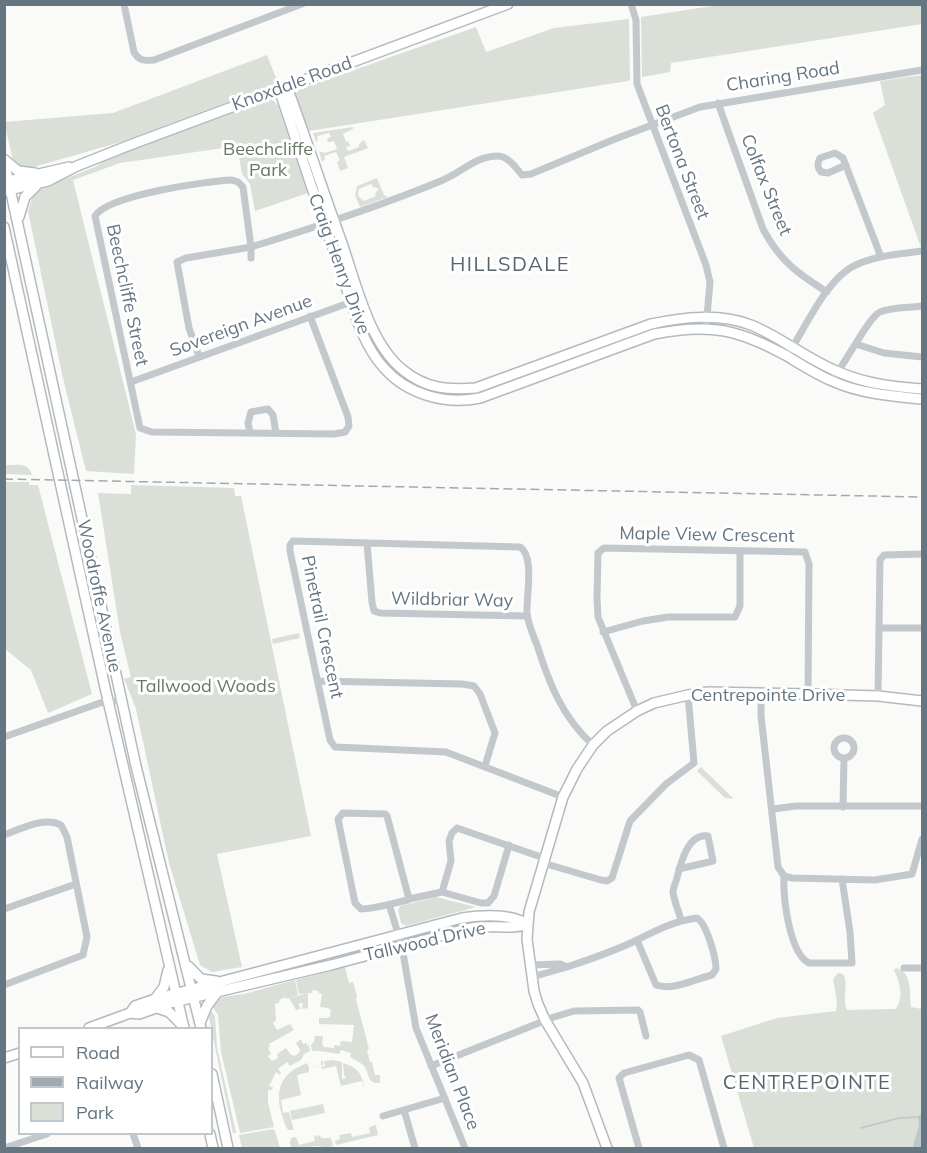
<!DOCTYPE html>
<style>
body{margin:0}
#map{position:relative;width:927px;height:1153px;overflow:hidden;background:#fafaf8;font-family:Mulish,sans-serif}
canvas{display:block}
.frame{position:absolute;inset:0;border:6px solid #657683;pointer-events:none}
.legend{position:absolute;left:18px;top:1027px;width:195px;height:108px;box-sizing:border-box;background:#fff;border:2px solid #c1c8cd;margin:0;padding:8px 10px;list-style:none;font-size:18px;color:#657683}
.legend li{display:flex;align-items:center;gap:12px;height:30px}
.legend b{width:30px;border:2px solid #c1c8cd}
</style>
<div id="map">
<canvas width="927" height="1153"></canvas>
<div class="frame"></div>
<ul class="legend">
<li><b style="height:8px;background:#fff"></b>Road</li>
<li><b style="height:8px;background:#a2aab0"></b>Railway</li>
<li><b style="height:16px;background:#dadfd7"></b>Park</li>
</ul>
</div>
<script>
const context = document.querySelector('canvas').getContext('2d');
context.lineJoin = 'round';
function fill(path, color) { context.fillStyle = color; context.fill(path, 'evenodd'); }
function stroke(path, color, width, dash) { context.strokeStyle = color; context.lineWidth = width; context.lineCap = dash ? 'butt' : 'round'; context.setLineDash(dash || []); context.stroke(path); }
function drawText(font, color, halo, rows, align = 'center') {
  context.font = font + ' Mulish,sans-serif'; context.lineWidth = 6; context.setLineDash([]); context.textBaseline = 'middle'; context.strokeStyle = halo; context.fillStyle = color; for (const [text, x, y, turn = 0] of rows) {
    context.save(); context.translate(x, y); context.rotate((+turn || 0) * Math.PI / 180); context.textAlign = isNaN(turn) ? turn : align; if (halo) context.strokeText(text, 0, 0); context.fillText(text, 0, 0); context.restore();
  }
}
const green = new Path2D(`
 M725,4l197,1v19l-251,39 -1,9 -28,5 -1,-60z
 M629,19l1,61 -2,1 -319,50 -14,-37 5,-5 176,-62 10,25 68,-24z
 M267,55l11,28 -157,59 -91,26h-9l-8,-8 -9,-38 109,-9z
 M922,75v170h-2l-47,-132 12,-8 -5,-24z
 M270,98l8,7 30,88 -53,18 -5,-27 -8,-10 -5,-28 -117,17 -47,17 63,254 -2,40 -48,-3 -24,-97 -34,-163 5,-16 7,-6 57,-23 8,-6z
 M353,127v2l-10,5 3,8 2,-1 2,5 -4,1 2,4 11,-4v-3l5,-4 4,8 -24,9 4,11 -8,3 -3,-9 3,-2 -4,-8 -12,4 1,3 -3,3 -3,-11 6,2 12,-4 -3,-8 -6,1 -1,-4 4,-1 -2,-4 -12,3 1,3 -2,3 -3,-9z
 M377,178l7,17 4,2 -28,10 -5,-12 2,-9zM371,184l2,3 6,2 -4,4 1,3 -12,5 -6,-5 1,-7z
 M5,465c11,0 24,-3 27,10l-27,-1z
 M4,482h25v3h9l54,209 -44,19 -17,-43 -26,-21z
 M131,485l103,3 1,8h6l70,340 -94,18 25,113 -30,5 -12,-7 -31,-102 -33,-154 -11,-28 -1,-2 7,-2 -11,-45 -22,-139 33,1z
 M299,633l1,5 -27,6 -1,-5z
 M701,767l33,32 -9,-1 -28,-27z
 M436,897l40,10 -70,19 -5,-3 -3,-13 2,-4z
 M345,967l4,16 4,-1 4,13 -1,4 13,50 -2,1 3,12h2l3,13h5v8c-13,1 -10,-9 -16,-17 -4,-4 -9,-6 -14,-9l1,-4 -10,-3 -2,4c-10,-1 -18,-4 -27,-3l-1,-6 4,-5 -1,-4h9l-1,8 2,3 10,1v-3l6,1 1,-5 11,1 2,-17 -35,-1v-6h9l2,-2 1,-6 -3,-2 -8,-1 2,-13 -3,-1 -1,-2 -6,-1v3l-13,1 -3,-14z
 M896,968c17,4 13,26 15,39l11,2v139h-168l-33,-112 56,-18 59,-7 1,-9 -4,-23 5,-6 5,1c6,10 -1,24 4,36l49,-1c8,-13 4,-26 -2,-39z
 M295,980l3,15 -12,4 -1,-2 -6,3 1,2 -5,2 1,16 -3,3 4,7 13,-6 4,6 -25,14 1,3 -2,1 3,6 -3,2 4,5 6,-3 -1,-4 9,-6 5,7 3,1 5,-3 1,-3 -4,-7 5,-4 2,5 4,-1v3l2,-1 1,6 -6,3 -3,6 -11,6 -3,-4 -9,7 3,4 -1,2 -4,-3 -7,14 4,1 -1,3h-4v12l6,25 -34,6 -19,-81 -3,-37 -6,-9 10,-9 22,-3z
 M308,993v15l-6,1 1,-6h-4v3l2,3 -5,1 -7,-12z
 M210,1010l5,6 2,31 19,86h-3l-24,-115z
 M332,1060l10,2v17l4,-1 -2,-3 -1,-12c19,6 18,12 23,30l-4,-12 -21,5 -5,-20 -14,3 -1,-2 4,-1 -1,-5z
 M321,1061h2v4l-14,3v4l-12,3 4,20 -20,5 2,13 6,-1 5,18h-6c-4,-6 -5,-12 -7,-18 -6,-25 1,-39 26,-49l2,5 12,-3z
 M323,1104l2,9 -33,7 -2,-9z
 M376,1125l2,10 -42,10 -1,-4 5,-2 -1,-4 12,-2 1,4 18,-4 -1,-6z
 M273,1129l2,2 5,17h-38l-3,-13z
 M317,1135v2l3,-2 1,3h10l2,8 -9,2 -4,-2 -29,2 -1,-5 1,-5 5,-1 3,8 16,-4 -1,-5z`);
const water = new Path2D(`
 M922,1113v35h-9c1,-10 8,-21 5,-31z`);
const stream = new Path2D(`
 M861,1128l38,-10 19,-1`);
const street = new Path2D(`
 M124,4l10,48c5,9 10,9 20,8l148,-56
 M631,4l5,16 1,64 69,181 4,17 -4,46
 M718,103l45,126c17,32 34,44 64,63
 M846,165l-18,8 -7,-1c-4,-5 -4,-8 -1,-14l15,-5 8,5 38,99
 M310,316l38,101 1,9 -4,6 -11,2 -182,-2 -12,-4 -45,-212c13,-21 112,-35 137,-36l6,2 5,5 8,60c65,-20 130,-41 192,-67 19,-8 33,-24 55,-24 10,0 18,12 24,19l9,-1 84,-35 85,-32 222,-37
 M856,344l28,9 38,4
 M199,356l-10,-28 -12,-66 9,-4 65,-11v11
 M787,356c18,-27 40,-80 71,-92 20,-9 43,-10 64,-13
 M831,381c12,-13 38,-65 49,-69 13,-5 29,-4 42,-6
 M131,382l223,-81
 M250,433l-2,-10 3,-11 17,-3 5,6 3,18
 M367,543l5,59 2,9 6,2 147,3
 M879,628h43
 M603,632l40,-11 25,-4h67l5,-11v-55
 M318,681l144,3 12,2 6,8 15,39 -10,33
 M761,694v22l17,151 6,9 8,2 83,2 37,-6 10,-35
 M878,696l2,-136 4,-5 38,-1
 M637,711l-39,-94 -1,-19 1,-45 6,-5 201,4 4,12 -1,130
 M4,737l96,-34 21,-3
 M834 748a10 10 0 1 1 20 0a10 10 0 1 1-20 0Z
 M563,797l-117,-45 -111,-5 -5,-7 -40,-189v-6l3,-4 227,6c15,9 6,50 7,66 1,11 6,22 10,32 12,38 25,72 56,100
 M843,807l1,-49
 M773,809l23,-3h126
 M4,835c17,-6 40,-19 57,-10l6,12 20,100 -4,18 -79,30
 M543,863l58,17 6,1 5,-3 18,-57 36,-37 28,-21 -6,-68
 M679,869l34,-8 -5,-25c-20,-3 -27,26 -31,42 -1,4 -4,10 -4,14 1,9 6,20 8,28
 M784,876c-1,21 5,77 25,87h43l-2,-31 -8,-53
 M442,892l9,-31 -2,-20 3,-8 5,-5 87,30
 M409,899l-22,-83 -2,-2 -42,-1 -5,6 17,84 6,6c15,0 32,-6 47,-9l1,-1 33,-7 39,11h7l6,-7 15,-51
 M389,904l13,43 14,81 49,120
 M4,909l72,-25
 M530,965l30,-1 7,3 -35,10
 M567,967c24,-8 48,-16 70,-27 20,-10 37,-19 60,-22 10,6 19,40 19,51l-4,6c-17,4 -39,16 -56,10l-19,-45
 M904,968h18
 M431,1066l123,-49 20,-6 64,-1 2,2 6,24
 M404,1110l11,38
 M383,1116l62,-18
 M133,1134l5,14
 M4,1148l43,-14
 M639,1148l-20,-70 5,-5 65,-18 10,5 25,88`);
const secondary = new Path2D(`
 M283,87l-1,11c19,58 39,117 59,174 11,32 20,71 43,96 24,27 62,37 96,30l174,-64c56,-11 84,-5 133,22 15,9 29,18 45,25 29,13 60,15 90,18
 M283,87l7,8c18,49 34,99 52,148 14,40 27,100 61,127 23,19 45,20 73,18l175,-64c33,-7 68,-11 100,1 32,13 58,36 90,48 26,11 54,14 81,16
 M5,160l13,11 17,2
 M4,161l132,605 65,262
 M4,182l65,-15
 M4,191l44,-10 29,-15 53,-21 378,-141
 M19,217l6,-20 11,-11
 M4,227l102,465 78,336
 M188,966l13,13 15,2
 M155,999l9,-12 4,-17
 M157,1008l12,4 15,15
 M130,1013l5,-7 20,-7 307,-81c20,-3 48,-5 66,6
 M200,1023l7,-17 9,-12
 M89,1028l41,-15 9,1 31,-11 161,-38 135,-36c22,-6 43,2 62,-5
 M4,1058l16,-5
 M212,1074l16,74
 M210,1134l3,14
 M607,1148l-24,-65 -38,-63 -7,-16 -4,-13 -7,-52 2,-27 34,-115 14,-28 16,-24 14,-14 30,-20 17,-8 34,-8 20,-3 100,2 70,2 44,5`);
const rail = new Path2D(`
 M4,479l918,18`);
const streetNames = [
 ["Charing Road",783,77,-9],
 ["Knoxdale Road",292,84,-20],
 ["Bertona Street",682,162,69],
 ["Colfax Street",766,185,68],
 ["Craig Henry Drive",339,264,70],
 ["Beechcliffe Street",127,295,78],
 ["Sovereign Avenue",241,326,-20],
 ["Maple View Crescent",707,535,1],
 ["Woodroffe Avenue",99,596,78],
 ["Wildbriar Way",452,600,1],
 ["Pinetrail Crescent",322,627,78],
 ["Centrepointe Drive",768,696],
 ["Tallwood Drive",425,942,-13],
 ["Meridian Place",452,1072,69]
];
const parkNames = [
 ["Beechcliffe",268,150],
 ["Park",268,171],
 ["Tallwood Woods",206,687]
];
const neighbourhoodNames = [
 ["HILLSDALE",510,265],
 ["CENTREPOINTE",807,1083]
];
fill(green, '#dadfd7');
fill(water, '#bbc7cb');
stroke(stream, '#bbc7cb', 1.5);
stroke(secondary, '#b3babf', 12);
stroke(street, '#c3c8cc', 7);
stroke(secondary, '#fff', 9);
stroke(rail, '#a2aab0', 1.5, [9, 4.5]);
drawText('18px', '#657683', '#fff', streetNames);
drawText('18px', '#687a64', '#fff', parkNames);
context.letterSpacing = '1.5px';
drawText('20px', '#57646e', '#fff', neighbourhoodNames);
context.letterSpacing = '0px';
</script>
